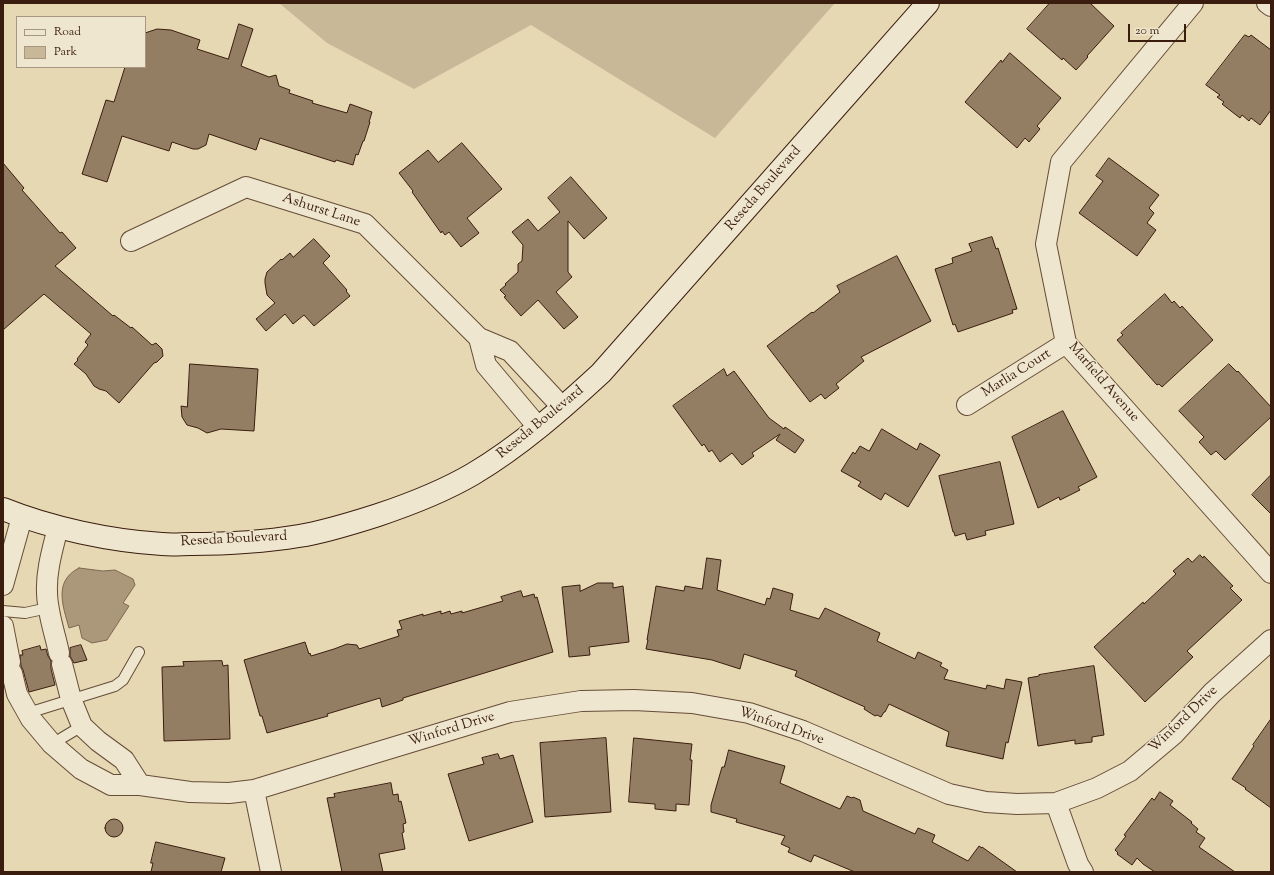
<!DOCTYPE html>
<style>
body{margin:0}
#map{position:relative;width:1274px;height:875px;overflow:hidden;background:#e5d8b3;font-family:"Sorts Mill Goudy",serif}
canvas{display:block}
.frame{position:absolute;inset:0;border:4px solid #3b1d0f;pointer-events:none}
.legend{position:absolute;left:16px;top:16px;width:130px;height:52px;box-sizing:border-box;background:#eee6ce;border:1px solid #a69682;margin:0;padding:5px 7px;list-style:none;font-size:12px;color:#3b1d0f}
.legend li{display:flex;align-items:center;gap:8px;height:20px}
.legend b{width:20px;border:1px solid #a69682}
.scale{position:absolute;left:1128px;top:24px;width:58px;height:18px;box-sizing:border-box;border:2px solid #3b1d0f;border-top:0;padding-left:5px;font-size:12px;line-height:14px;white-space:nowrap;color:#3b1d0f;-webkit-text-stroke:3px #eee6ce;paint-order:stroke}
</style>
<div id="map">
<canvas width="1274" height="875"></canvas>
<div class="frame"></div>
<ul class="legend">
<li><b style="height:5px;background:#eee6ce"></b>Road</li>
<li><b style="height:11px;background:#c8b897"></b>Park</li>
</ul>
<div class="scale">20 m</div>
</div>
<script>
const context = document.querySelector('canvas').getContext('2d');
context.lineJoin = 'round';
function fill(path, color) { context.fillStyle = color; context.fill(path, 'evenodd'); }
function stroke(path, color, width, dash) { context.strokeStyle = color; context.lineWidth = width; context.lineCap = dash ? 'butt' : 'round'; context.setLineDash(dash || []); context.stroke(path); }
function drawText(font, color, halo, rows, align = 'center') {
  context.font = font + ' "Sorts Mill Goudy",serif'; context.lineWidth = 3; context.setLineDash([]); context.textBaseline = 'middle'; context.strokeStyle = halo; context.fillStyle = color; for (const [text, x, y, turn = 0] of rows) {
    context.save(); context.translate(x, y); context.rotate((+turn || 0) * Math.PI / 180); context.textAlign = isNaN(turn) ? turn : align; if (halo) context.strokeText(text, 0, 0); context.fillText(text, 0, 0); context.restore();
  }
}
const green = new Path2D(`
 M279,3h556l-120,135 -184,-113 -117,64 -87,-46z`);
const water = new Path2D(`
 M79,568l24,3 12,-1 18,9 2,6 -12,18 6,3 -22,34 -15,3 -10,-5 -3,-13 -10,3c-6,-22 -16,-47 10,-60z`);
const building = new Path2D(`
 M1050,3h40l24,23 -27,30 1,1 -12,13 -13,-12 -1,2 -35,-31z
 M239,24l14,5 -12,37 28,11 7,-2 3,11 11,4 -1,3 24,8 -1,2 35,10 3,-9 22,8 -3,10h1l-6,19h-1l-5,14 -2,-1 -3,11 -17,-5 -1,2 -75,-24 -4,12 -47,-16 -3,11 -8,4h-5l-21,-7 -3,9 -47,-15 -15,46 -25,-8 24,-74 8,2 11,-35h20v-34l12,-4 14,1 29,10 -3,9 31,10z
 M1245,35l4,2 2,-2 20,15v60l-11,15 -9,-7 -2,3 -7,-6 -2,3 -18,-14 2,-2 -7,-5 3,-2 -14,-10z
 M1010,53l51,45 -24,28 3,3 -11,13 -4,-4 -8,10 -52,-46 36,-42 1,2z
 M462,143l40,46 -35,29 12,15 -18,14 -12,-15 -4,3 -3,-4 -1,2 -29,-41 1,-1 -14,-18 29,-23 10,12z
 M1109,158l50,37 -10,13 5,5 -7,10 9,7 -19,26 -58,-43 24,-32 -7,-5z
 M3,163l21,25 -2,2 38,43 2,-1 14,16 -21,18 58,50 1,-1 17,13 1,-1 20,18 4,-2 6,6 1,7 -6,6 -3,1 -35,40 -13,-12 -7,-2 -5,-3 -8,-12 -12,-10 4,-4 -1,-1 11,-14 -3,-3 6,-8 -47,-40 -41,36z
 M571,177l36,41 -23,21 -16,-18v51l4,5 -16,15 22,25 -14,12 -26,-29 -17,16 -17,-19 2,-1 -6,-6 6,-5 -1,-1 13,-12v-8l4,-3 1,-16 -11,-13 16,-13 10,12 22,-19 -12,-14z
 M992,237l4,12 2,-1 19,61 -5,1 1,3 -55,19 -3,-8 -2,1 -18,-56 18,-6 -1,-5 20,-7 -3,-7z
 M314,239l16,17 -7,7 24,27 -1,1 4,5 -36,30 -10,-11 -11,9 -8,-10 -19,17 -10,-12 19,-16 -8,-8 -2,-12v-4l2,-7 14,-13 1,1 8,-7 3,4z
 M897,256l34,65 -70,36 3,4 -28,23 3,4 -14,11 -4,-5 -11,8 -43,-56 45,-34 1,1 27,-21 -3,-6z
 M1165,294l7,9 2,-2 6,7 2,-2 31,34 -51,47 -3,-3 -2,1 -40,-45 6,-5 -2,-2z
 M190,364l68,5 -4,62 -33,-2 -14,4 -9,-5 -11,-3 -5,-8 -1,-11 6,1z
 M1229,364l8,8 1,-1 33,36v10l-46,43 -9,-9 -5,4 -12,-13 5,-5 -25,-26z
 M724,369l3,7 7,-5 35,47 15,11 1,-2 19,13 -9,13 -19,-13 4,-6 -28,19 2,3 -12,9 -10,-12 -12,9 -8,-12 -3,2 -5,-8 -2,2 -29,-40z
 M1063,411l34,66 -19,10 2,3 -20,10 -1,-3 -21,11 -26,-71z
 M882,429l35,21 3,-7 20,12 -32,52 -23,-14 -4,7 -23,-14 3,-4 -20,-11 12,-19 2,2 5,-8 9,5z
 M1000,462l14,62 -29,7 1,4 -19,5 -2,-7 -10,3 -1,-4h-1l-14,-56z
 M1271,475v39l-19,-19z
 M1200,555l3,3 1,-2 29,30 -3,2 12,12 -55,51 6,6 -48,45 -51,-55 49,-45 1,2 32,-30 -3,-3 15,-13 4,4z
 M707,558l14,2 -4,30 48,15 2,-7 3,1 3,-11 20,6 -3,16 29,9 6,-11 55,25 -3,8 38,18 3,-7 24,11 -2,3 8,4 -4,9 42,10 1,-4 17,4 2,-10 16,3 -14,61 -2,-1 -3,17 -57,-13 3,-14 -60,-28 -4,8h-1l-3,5 -4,-2 -2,1 -11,-7 1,-2 -70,-31 2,-5 -53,-17 -4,15 -28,-9 -66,-11 2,-9h-1l9,-54 28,5 1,-5 17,3z
 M598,583h15v5l10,-2 6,56 -40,5 1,8 -21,2 -7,-70 18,-2v6z
 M521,591l2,6 11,-3 1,4 2,-1 16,55 -150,46v2l-21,7 -2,-9 -53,16 1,2 -61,17 -5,-17h-2l-16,-56 61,-18 4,12 1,-1 1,3 23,-7 13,-5 10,1 2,4 40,-13 -2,-6 5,-1 -3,-8 24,-7v2l18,-5v3l9,-3 1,3 11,-3v2l41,-12 -2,-4z
 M81,645l6,15 -13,3 -4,-7v-8z
 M40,646l1,4 5,-1 2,7 3,5v8l4,16 -26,7 -6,-22 -2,-4 -1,-11h3l-1,-4z
 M222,661l1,5 5,-1 2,74 -66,2 -2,-74 22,-1 -1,-4z
 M1094,666l10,69 -12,2v5l-17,2v-4l-37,6 -10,-68 11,-2v-1z
 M1271,719v89l-26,-19 1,-1 -14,-9 22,-33 -1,-1z
 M606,738l5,74 -66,5 -5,-74z
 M634,738l58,6 -2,16h2l-3,45 -13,-1v7l-21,-2v-5l-26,-2z
 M729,750l56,16 -5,17 60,26 7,-13 5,2 1,-1 7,3 3,11 52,23 3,-6 17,7 -3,7 36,19 11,-15 3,2v-1l35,25h-162l-41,-17 -3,7 -23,-10 2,-4 -9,-4 4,-8 -49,-14 1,-3 -26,-7v-7l11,-38h2z
 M498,754l2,5 13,-4 20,67 -64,19 -21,-67 36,-10 -2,-6z
 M391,783l2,12 5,-1 1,8 2,-1 5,22 -3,1 1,8 -2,1 3,16 -26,5 4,18h-41l-15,-74 8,-1 -1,-3z
 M1160,792l13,9 -3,4 22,17 -1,1 7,6 -2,3 9,6 -6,9 36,25h-80l-12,-8 -6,-6 -5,7 -15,-11 1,-1 -3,-3 11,-14 -2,-1 28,-37 2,2z
 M105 828a9 9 0 1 1 18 0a9 9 0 1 1-18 0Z
 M156,842l69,16 -4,14h-70l2,-9h-2z`);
const service = new Path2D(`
 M3,611l22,2 23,-5
 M28,713l87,-27 8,-6 16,-28
 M52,744l30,-18`);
const minor = new Path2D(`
 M1193,3l-132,159 -15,82 20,99 205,230
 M1267,3l4,3
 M131,241l115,-54 119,37 114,114
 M967,405l99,-62
 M538,427l-52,-62 -7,-27 31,13 53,57
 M58,527c-5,21 -12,43 -11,65 0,20 8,41 12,61
 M3,585l19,-68
 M3,626l7,36
 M62,664l9,35 11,27 16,15 26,19 16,25
 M12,673l5,21 14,25 21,25 29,25 30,16h29l50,7 39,1 25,-3 88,-27 168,-51 71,-11 53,-1 58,3 57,10 54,18 146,63 37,8 31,2 39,-1 41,-15 33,-17 44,-37 38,-41 59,-53
 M254,790l17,82
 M1056,803l22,61 5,8`);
const secondary = new Path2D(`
 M3,509c47,19 108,32 159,35 10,1 20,0 29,0 36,0 72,-2 108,-8 26,-4 54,-13 79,-21 33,-11 66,-24 95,-41 47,-28 89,-65 128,-101l327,-370`);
const streetNames = [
 ["Reseda Boulevard",764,189,-49],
 ["Ashurst Lane",321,211,18],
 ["Marlia Court",1017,374,-32],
 ["Marfield Avenue",1103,383,49],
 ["Reseda Boulevard",541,423,-39],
 ["Reseda Boulevard",234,540,-3],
 ["Winford Drive",1184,720,-44],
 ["Winford Drive",781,727,19],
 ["Winford Drive",452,730,-17]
];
fill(green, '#c8b897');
fill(water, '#ab987b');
stroke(water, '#7e6750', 1);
fill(building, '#937e64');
stroke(building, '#3b1d0f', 1);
stroke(service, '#664c38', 12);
stroke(minor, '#664c38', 22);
stroke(secondary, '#3b1d0f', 24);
stroke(service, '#eee6ce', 10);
stroke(minor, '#eee6ce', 20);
stroke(secondary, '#eee6ce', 22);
drawText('14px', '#3b1d0f', '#eee6ce', streetNames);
</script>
